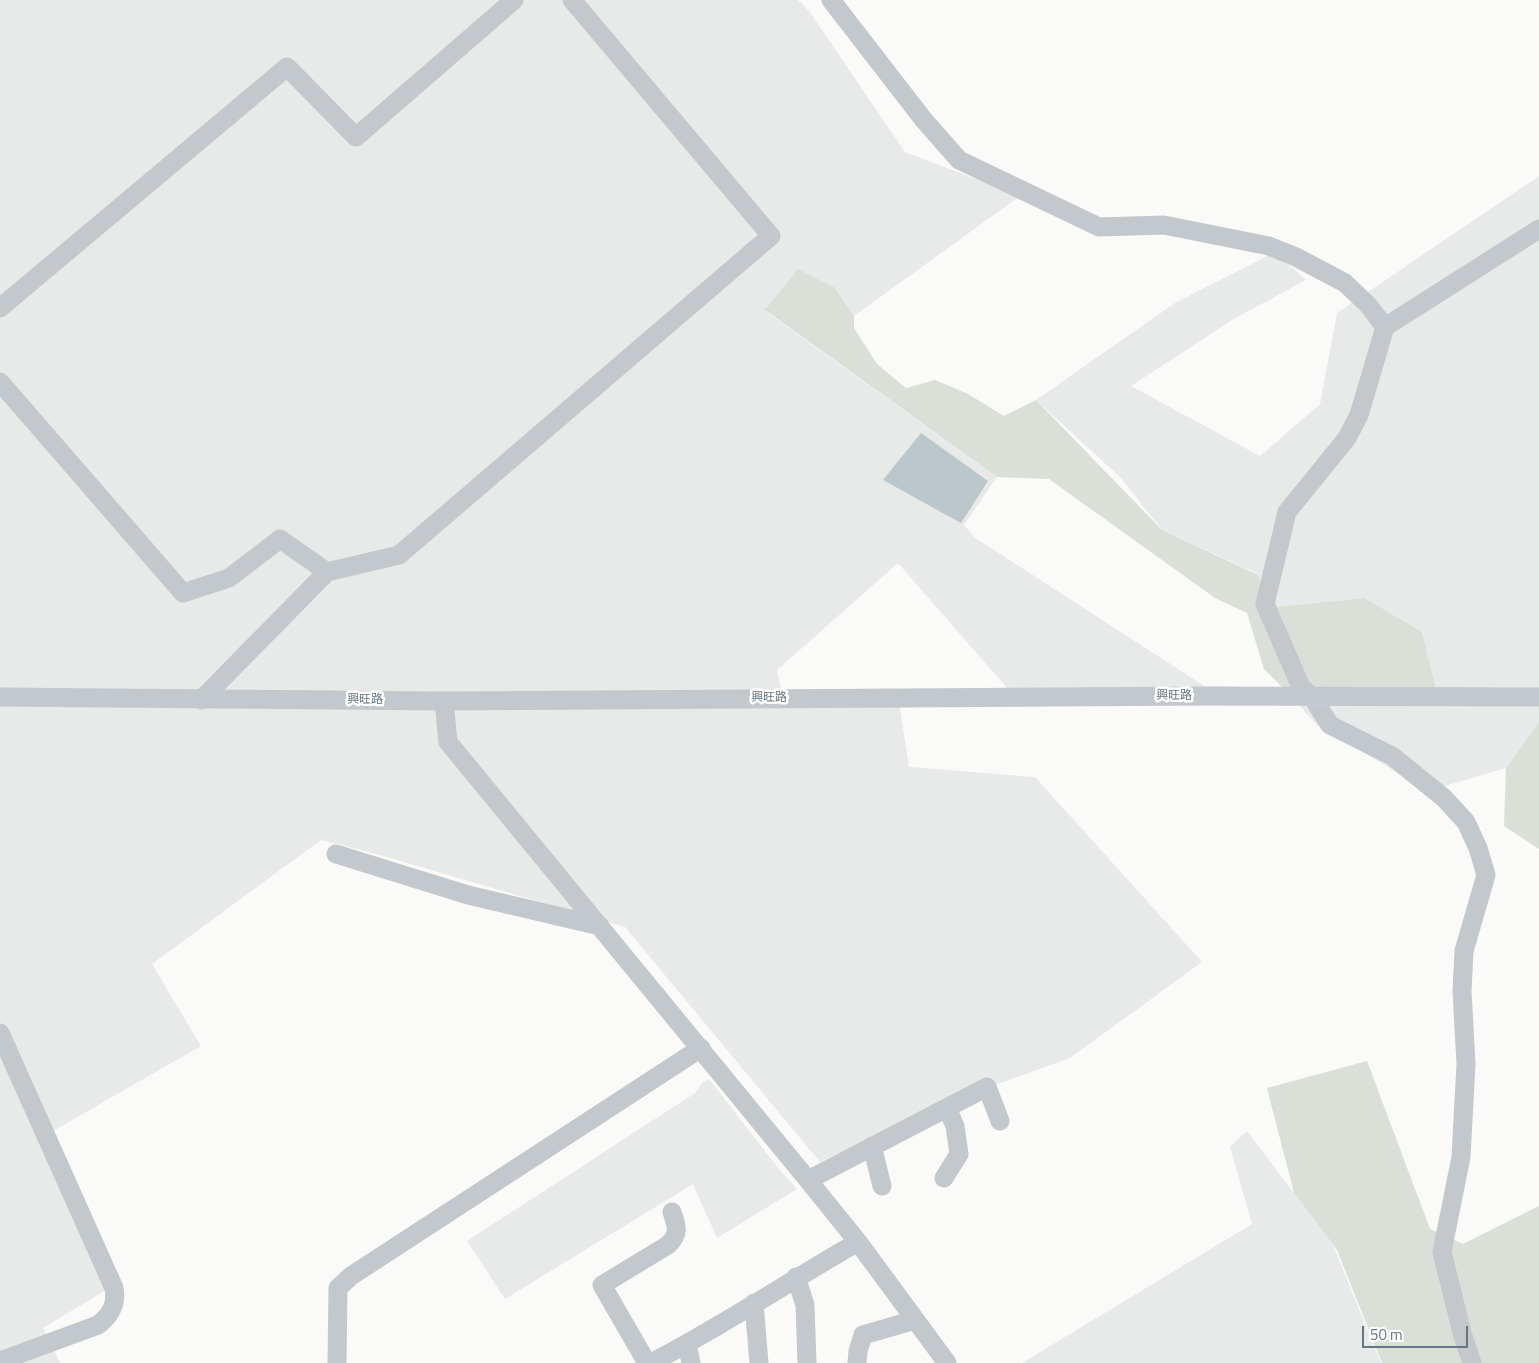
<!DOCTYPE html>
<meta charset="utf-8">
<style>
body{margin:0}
#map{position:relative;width:1539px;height:1363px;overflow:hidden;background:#fafaf8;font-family:"Titillium Web",sans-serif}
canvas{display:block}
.scale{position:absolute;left:1362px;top:1326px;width:106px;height:22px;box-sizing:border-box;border:2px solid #657683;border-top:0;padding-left:6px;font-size:15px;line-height:18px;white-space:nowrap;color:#657683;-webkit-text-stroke:4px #fff;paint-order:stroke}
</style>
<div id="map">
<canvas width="1539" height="1363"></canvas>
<div class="scale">50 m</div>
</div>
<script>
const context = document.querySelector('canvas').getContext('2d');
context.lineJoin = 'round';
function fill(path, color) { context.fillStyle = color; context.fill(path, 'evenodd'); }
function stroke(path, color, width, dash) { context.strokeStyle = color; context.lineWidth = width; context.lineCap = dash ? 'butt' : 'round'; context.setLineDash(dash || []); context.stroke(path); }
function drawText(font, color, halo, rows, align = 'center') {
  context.font = font + ' "Titillium Web","Noto Sans TC",sans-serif'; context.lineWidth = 5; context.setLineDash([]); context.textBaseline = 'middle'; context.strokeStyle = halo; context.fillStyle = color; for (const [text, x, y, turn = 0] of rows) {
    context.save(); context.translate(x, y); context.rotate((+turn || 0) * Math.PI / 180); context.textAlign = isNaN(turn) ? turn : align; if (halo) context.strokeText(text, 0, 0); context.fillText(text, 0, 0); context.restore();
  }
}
const built = new Path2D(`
 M0,0h798l11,11 96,141 115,44 -166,120 -19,-28 -70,23 232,166 -33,48 10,12 238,154 -198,5 -116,-133 -121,107 6,29 115,-4 11,72 126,10 167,185 -132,96 -75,27 -6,-3 -169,80 -195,-235 -245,-72 -59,-15 -169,124 49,82 -155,89 62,154 -65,39 17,35h-60z
 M1539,176v546l-33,46 -78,23 -111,-66 -31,-34 78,-93 -89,9 -17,-33 -96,-44 -42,-53 -84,-77 139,-97 100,-51 31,28 -74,40 -101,66 129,70 60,-52 17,-91z
 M709,1079l70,90 18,20 -80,49 -24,-54 -188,115 -38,-58 228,-148 8,-11z
 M1247,1131l86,114 48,118h-359l230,-139 -22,-77z`);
const green = new Path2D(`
 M798,269l37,19 19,28v12l23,36 29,24 29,-8 33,14 36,22 32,-16 126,130 96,45 17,32 89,-9 58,34 15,62 -151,-3 -22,-22 -17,-56 -32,-15 -166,-119 -52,-2 -232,-167z
 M1539,722v127l-35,-23 2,-58z
 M1367,1061l63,168 33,15 76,-38v157h-157l-45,-113 -43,-57 -27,-105z`);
const water = new Path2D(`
 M921,433l67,48 -27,42 -78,-43z`);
const minor = new Path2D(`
 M831,0l92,119 36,41 140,67 65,-2 105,21 27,11 49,26 23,22 17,22
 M0,308l287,-241 69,70 158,-137
 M0,382l183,211 46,-15 51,-39 47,33
 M0,697l444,4 763,-5 332,1
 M201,700l126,-128 72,-17 372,-319 -199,-236
 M444,701l4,41 360,438 50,62 89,121
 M336,854l132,41 132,31
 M0,1033l114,255c3,16 -3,27 -16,37l-98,36
 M872,1146l10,40
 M944,1178l15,-24 -4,-28 -8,-18
 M808,1180l179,-93 13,34
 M796,1277l9,28 2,58
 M754,1303l5,60
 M687,1344l4,19
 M337,1363l1,-75 13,-12 350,-228
 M647,1363l-45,-78 66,-40c12,-12 9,-18 4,-33
 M651,1363c71,-37 137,-81 207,-121
 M857,1363l1,-12 5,-16 52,-15
 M1472,1363l-10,-30 -20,-81 19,-95 5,-93 -4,-73 2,-40 22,-76 -8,-27 -12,-26 -22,-24 -52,-42 -62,-31 -18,-28 -11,-10 -36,-83 22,-92 60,-74 12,-23 26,-88 154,-98`);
const streetNames = [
 ["興旺路",1174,696],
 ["興旺路",769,698],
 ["興旺路",365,700]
];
fill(built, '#e8e9e9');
fill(green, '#dadfd7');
fill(water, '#bbc7cb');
stroke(minor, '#c3c8cc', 19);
drawText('12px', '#657683', '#fff', streetNames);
</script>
